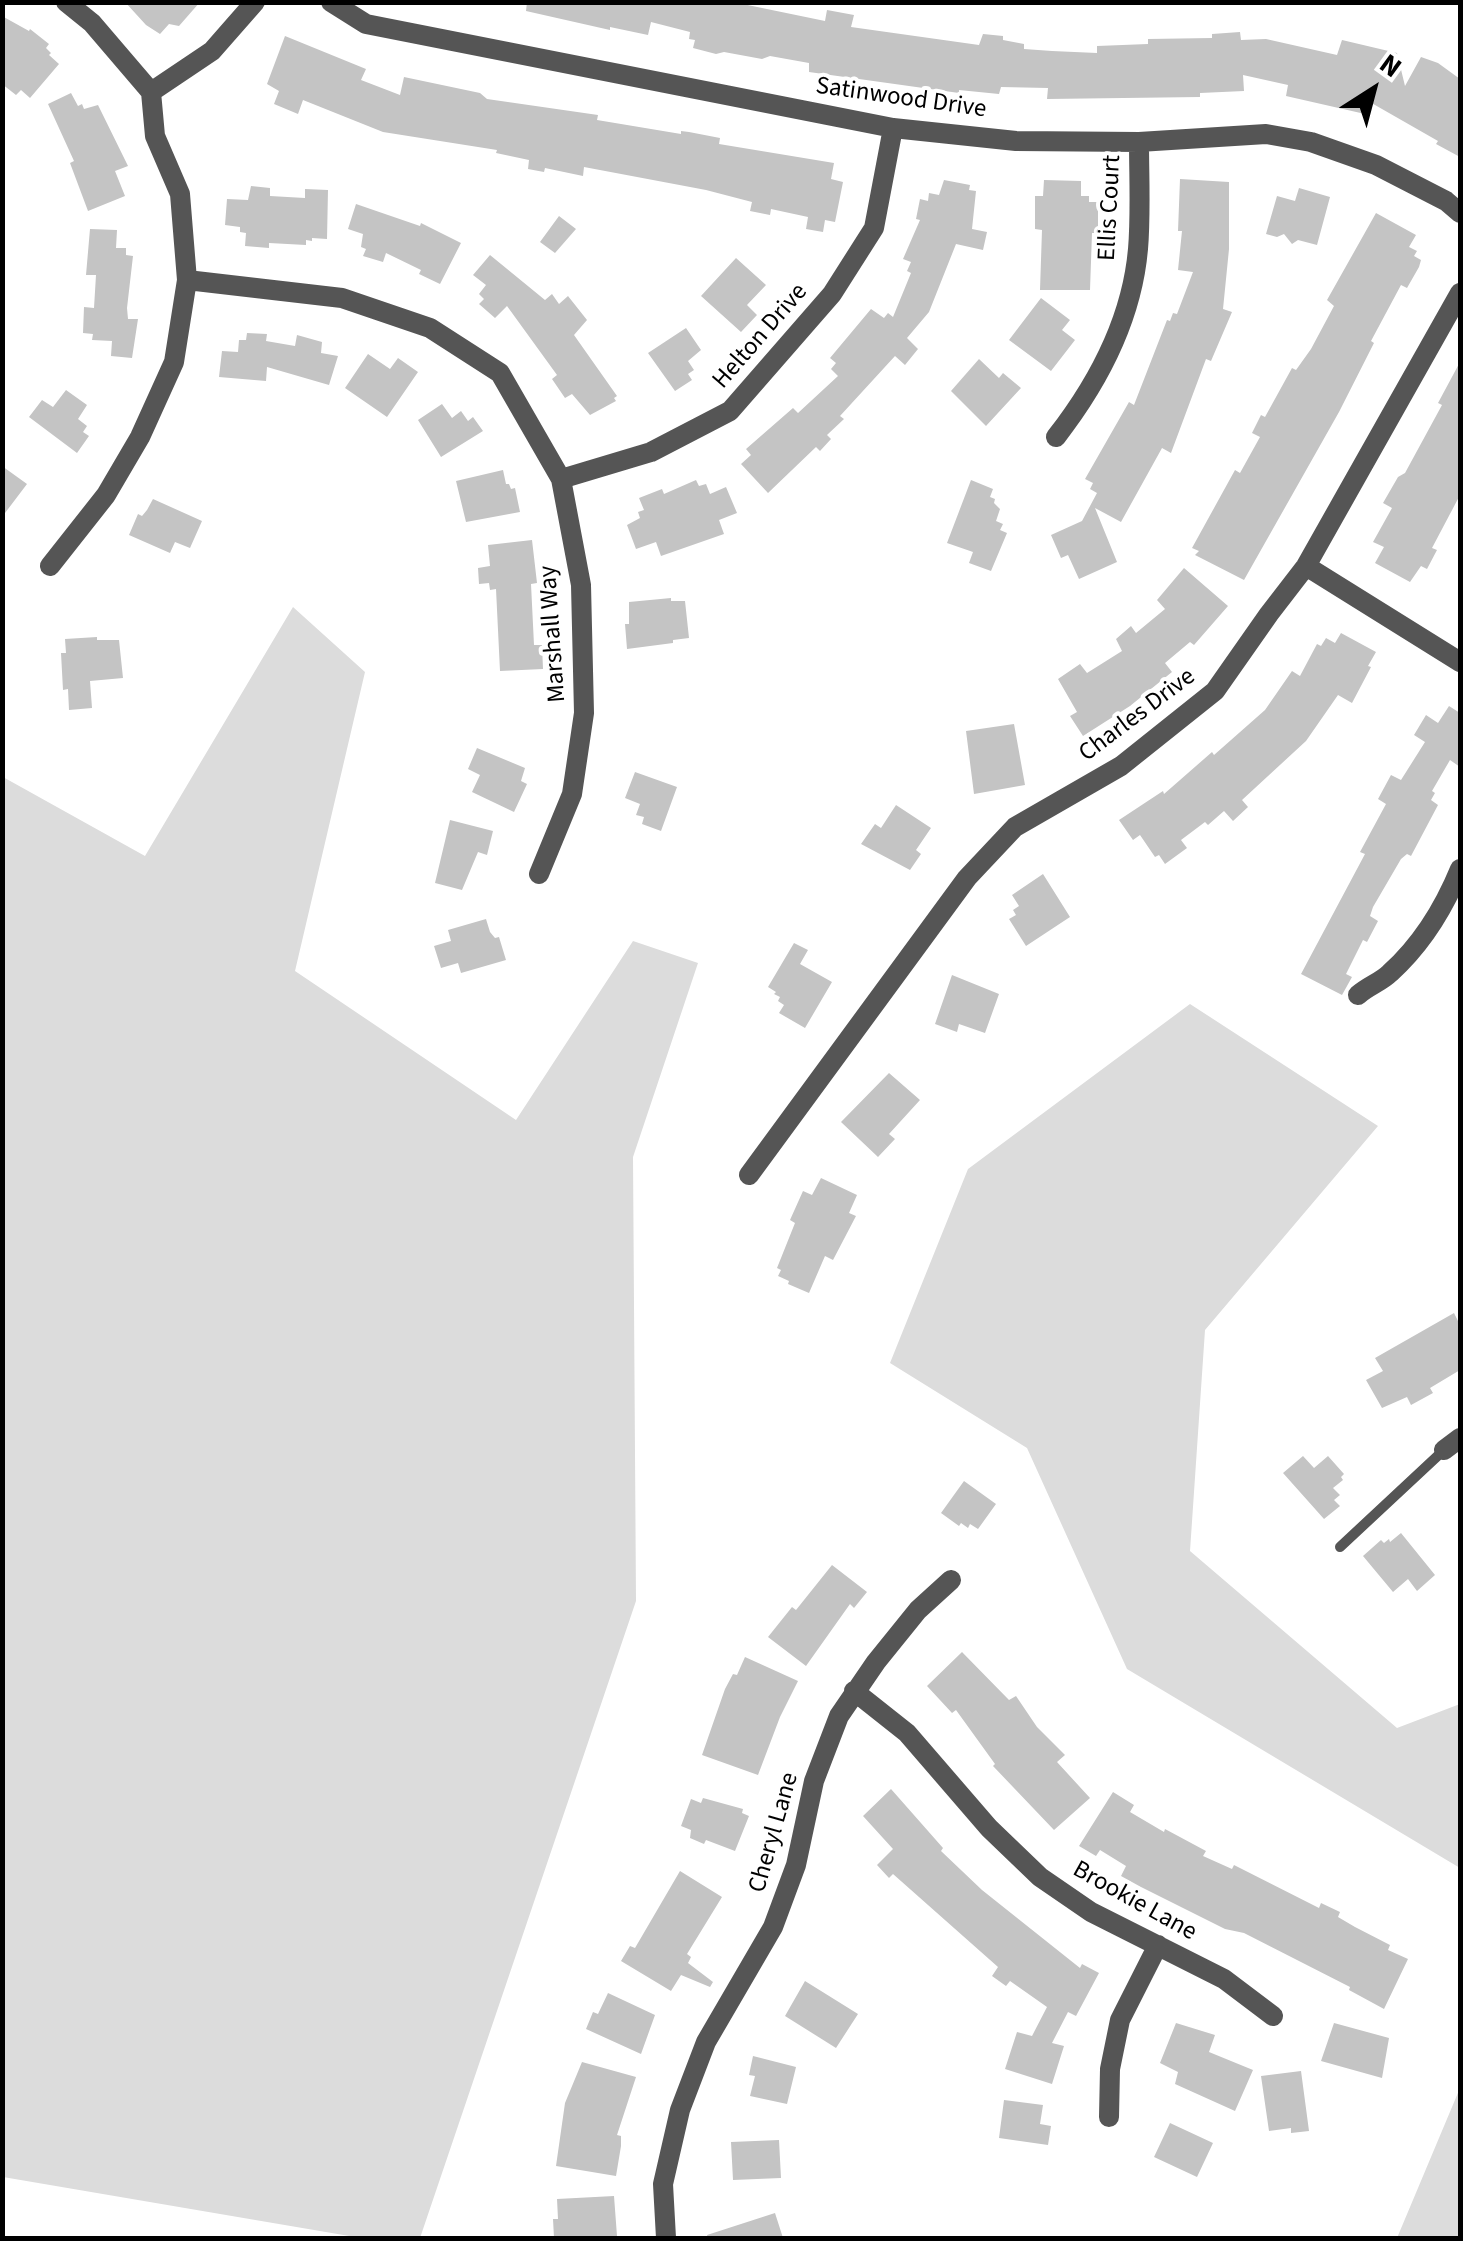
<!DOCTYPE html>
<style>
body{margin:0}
#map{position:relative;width:1463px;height:2241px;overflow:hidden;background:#fff;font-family:"Source Sans 3",sans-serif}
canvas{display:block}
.frame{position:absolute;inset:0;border:5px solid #000;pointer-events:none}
.north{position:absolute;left:1323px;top:40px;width:100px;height:100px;-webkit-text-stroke:8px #fff;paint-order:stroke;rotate:36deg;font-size:28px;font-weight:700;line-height:40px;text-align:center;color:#000}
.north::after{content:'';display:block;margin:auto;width:35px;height:45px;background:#000;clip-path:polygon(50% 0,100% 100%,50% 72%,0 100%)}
</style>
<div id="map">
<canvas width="1463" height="2241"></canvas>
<div class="frame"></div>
<div class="north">N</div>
</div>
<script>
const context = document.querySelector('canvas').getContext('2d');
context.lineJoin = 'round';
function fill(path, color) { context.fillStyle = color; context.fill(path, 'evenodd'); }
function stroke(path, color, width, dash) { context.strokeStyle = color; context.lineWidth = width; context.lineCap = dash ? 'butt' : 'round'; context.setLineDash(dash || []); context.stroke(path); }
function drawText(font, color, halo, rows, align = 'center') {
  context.font = font + ' "Source Sans 3",sans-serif'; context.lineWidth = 8; context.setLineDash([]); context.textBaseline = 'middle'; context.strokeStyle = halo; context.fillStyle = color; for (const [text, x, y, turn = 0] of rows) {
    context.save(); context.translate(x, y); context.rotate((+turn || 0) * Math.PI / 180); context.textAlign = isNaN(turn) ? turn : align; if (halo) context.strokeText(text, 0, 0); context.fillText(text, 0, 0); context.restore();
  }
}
const green = new Path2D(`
 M293,607l72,65 -70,299 221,149 117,-179 65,22 -65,194 3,444 -216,637h-59l-358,-61v-1400l142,79z
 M1190,1004l188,122 -173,204 -15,221 207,177 63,-24v164l-333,-199 -100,-221 -137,-85 78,-194z
 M1460,2088v150h-64h1z`);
const building = new Path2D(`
 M125,2h75l-21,24 -10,-2 -9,10 -14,-9z
 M527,2h206l92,19 2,-11 27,5 -3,12 128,18 4,-11 20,2v4l21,4v5l28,2 45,2v-7l51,-2v-5l64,-1v-4l28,-2 1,8 25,-1 71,16 5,-15 55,13 8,33 16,-29 17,6 22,16v78l-24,-13 2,-3 -70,-40 -3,13 -79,-18 2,-11 -45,-10 1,16 -44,2v4l-153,2 1,-11 -47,-1 -2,7 -40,-4v3l-150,-21v-9l-39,-7 -8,3 -38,-7 -8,2 -23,-6 2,-8 -6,-1 1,-7 -39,-10 -3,13 -38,-8v3l-84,-19z
 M2,16l27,15 1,-2 19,15 -3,4 5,5 -2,2 10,9 -29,34 -9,-8 -5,5 -14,-11z
 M285,36l81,33 -5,11 39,15 4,-18 76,16 7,6 111,16 -1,5 84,14v-3l8,1 31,6 -1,6 115,19 -3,16 12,3 -8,40 -10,-2 -2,12 -17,-3 2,-12 -37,-8 -1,6 -20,-4 2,-9 -46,-12 -122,-23 -1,9 -38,-8 -1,4 -16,-3 1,-9 -33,-7 1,-3 -114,-18 -80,-32 -5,14 -24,-10 5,-13 -12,-7z
 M71,93l7,13 4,-2 2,5 14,-4 30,61 -13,5 10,25 -37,15 -18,-48 4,-2 -26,-57z
 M1180,179l49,3v67l-6,60 9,3 -21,49 -5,-2 -35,94 -9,-5 -41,74 -26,-14 22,54 -38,17 -11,-24 -7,3 -10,-23 31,-14 15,-28 -7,-4 3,-6 -8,-4 44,-77 5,3 33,-85 3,1 3,-8 4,1 16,-42 -15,-2 4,-39h-4z
 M944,180l26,5 -1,5 7,1 -4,38 15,3 -4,18 -27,-6 -27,68 -22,26 11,11 -13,16 -10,-9 -55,60 4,3 -17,16 4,4 -11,12 -4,-4 -48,46 -27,-29 10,-9 -5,-6 47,-41 5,5 40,-37 -7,-7 5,-6 -6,-5 41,-49 13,9 4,-5 5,4 18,-44 -4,-2 4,-9 -8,-3 17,-39 -4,-1 4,-20 8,2 1,-8 10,2z
 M1044,180l37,1v15h8v6h9v31h-6l-2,57h-50l2,-60 -7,-1v-33h8z
 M251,186l19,2v8l35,2v-9l23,1 -1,49 -15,-1v3l-6,-1v5l-37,-2v5l-24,-2 1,-13 -6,-1v-5l-15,-2 2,-26 21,1z
 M1299,188l31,9 -13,48 -19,-5 -6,4 -8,-10 -7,3 -11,-3 11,-38 18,5z
 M356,204l64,22 1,-3 40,20 -21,41 -21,-10 2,-4 -35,-17 -3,9 -20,-6 3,-7 -5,-2 2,-13 -15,-5z
 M1376,213l40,22 -7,12 8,4 -3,5 7,4 -2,7 -12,21 -6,-3 -30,56 3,2 -35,69 -95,168 -49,-25 4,-4 -7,-3 43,-78 5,3 20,-36 -8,-4 9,-18 4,2 27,-49 4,2 15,-21 23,-43 -7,-6z
 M559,216l17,13 -21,24 -15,-11z
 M90,229l27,1 -1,18h10v7l7,1 -6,52 1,11h10l-6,39 -21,-2 1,-15 -20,-1 1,-6 -10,-1 1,-26 10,1 2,-33h-10z
 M490,255l55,45 7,-6 7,10 9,-8 19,24 -13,15 43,61 -3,2 2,3 -26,14 -18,-21 -7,4 -13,-19 5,-4 -50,-69 -12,12 -16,-14 5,-5 -5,-5 7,-9 -13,-10z
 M736,258l30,27 -19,20 10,10 -16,17 -40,-36z
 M1041,298l29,22 -8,10 13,10 -24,31 -42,-31z
 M686,328l15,22 -13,11 6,9 -6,4 4,6 -17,11 -27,-38z
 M247,333l20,1 -1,7 29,5 2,-11 25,7 -1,11 17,3 -9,29 -62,-18 -1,14 -47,-4 3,-26 16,1 1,-12h7z
 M368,354l22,15 8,-11 20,14 -31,45 -42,-29z
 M979,359l20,19 4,-5 18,15 -35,38 -35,-35z
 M1460,362v133l-28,53 5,2 -10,19 -6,-3 -11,16 -35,-19 9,-16 -11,-5 19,-34 -9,-5 15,-26 7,-4 37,-68 -4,-2z
 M66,390l21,15 -9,14 9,7 -4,6 6,4 -12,17 -48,-36 13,-17 11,7z
 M442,404l10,14 9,-7 7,10 5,-4 10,14 -42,26 -23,-37z
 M2,466l25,18 -25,33z
 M503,470l3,14h3l2,5 4,-1 5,24 -54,10 -10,-41z
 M696,480l3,6 7,-2 4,10 16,-7 11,26 -18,7 5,14 -63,22 -5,-14 -20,7 -9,-24 13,-7 -2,-6 6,-2 -5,-12 23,-9 2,5z
 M971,480l22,9 -3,8 5,2 -1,4 6,6 -4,12 7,3 -3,6 7,3 -16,38 -22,-8 4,-11 -26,-9z
 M153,499l49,22 -12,27 -15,-6 -5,11 -41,-18 9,-21 4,2 5,-6z
 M532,540l5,43 -6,1 3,61h8l1,24 -43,2 -4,-82 -6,1 -1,-7 -10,1 -1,-16 12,-2 -2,-21z
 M1184,568l44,38 -34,39 -4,-3 -25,21 7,9 -42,34 -47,30 -13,-20 7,-4 -19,-33 22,-15 7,9 35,-22 -6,-12 15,-13 5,7 29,-24 -8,-9z
 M671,598v3h14l4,37 -16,2v3l-46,6 -2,-25h4v-22z
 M1341,633l35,19 -8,14 3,1 -19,36 -14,-8 -32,46 -64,59 6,7 -15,14 -9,-10 -16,14 -3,-3 -24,18 6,8 -22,16 -6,-9 -4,2 -15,-22 -7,5 -14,-20 44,-29 1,3 48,-42 2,3 51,-45 27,-39 8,5 17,-32 4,2 5,-8 9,5z
 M97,637v3h22l4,38 -33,3 2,27 -23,2 -1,-21 -5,1 -2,-37h5l-1,-14z
 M1449,706l11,7v54l-10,-7 -18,31 3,2 -4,7 7,5 -27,51 -4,-2 -6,5 -28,48 -3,9 8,5 -11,21 -4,-2 -17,34 6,3 -10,18 -41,-21 64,-120 -5,-2 26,-48 -8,-5 13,-24 10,5 24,-38 -11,-7 12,-20 12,8z
 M1014,724l11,61 -51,9 -8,-63z
 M477,748l48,20 -4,13 6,3 -13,28 -42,-20 8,-17 -12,-6z
 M635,772l42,15 -16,44 -19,-7 2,-7 -8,-2 4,-11 -15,-6z
 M896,805l35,23 -15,22 5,4 -11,16 -49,-26 14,-20 6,4z
 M450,820l43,11 -6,24 -9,-3 -16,38 -27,-7z
 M1043,874l27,43 -44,29 -17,-27 7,-4 -3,-5 6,-4 -7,-11z
 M486,919l4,13 5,6 4,-1 7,23 -45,13 -3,-10 -17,5 -7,-22 17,-5 -3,-11z
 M794,943l14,7 -8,14 32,18 -27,46 -26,-15 5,-8 -6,-4 2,-4 -6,-3 2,-2 -8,-5z
 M952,975l47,19 -14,39 -26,-9 -2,8 -22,-8z
 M889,1073l31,27 -31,34 6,5 -17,18 -37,-35z
 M821,1178l36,17 -8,18 7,3 -23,44 -8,-4 -16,37 -21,-9 1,-3 -11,-5 3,-6 -4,-2 18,-45 -5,-3 13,-29 9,4z
 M1454,1313l6,12v45l-30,18 3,5 -22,12 -4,-8 -25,11 -16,-28 17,-9 -8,-13z
 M1303,1456l11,12 14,-12 16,18 -3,3 2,3 -10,8 7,7 -6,5 6,6 -16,13 -41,-46z
 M964,1481l32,23 -18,25 -8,-5 -2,4 -7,-5 -2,3 -18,-13z
 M1401,1533l34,42 -18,16 -9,-12 -15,13 -30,-36 18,-16 3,3 5,-4 1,3z
 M832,1565l35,27 -13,16 -4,-4 -44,62 -38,-29 24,-30 4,3z
 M962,1652l47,48 7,-4 21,31 28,28 -8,7 33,36 -36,32 -61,-64 2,-2 -39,-54 -4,3 -25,-27z
 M745,1657l53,24 -18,36 -22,58 -56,-20 23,-66 8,-15 4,1z
 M891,1789l52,59 -2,3 41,39 98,78 2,-4 17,9 -23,43 -8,-4 -16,31 12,3 -12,38 -47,-15 12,-37 15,4 15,-29 -37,-26 -4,5 -14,-10 6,-9 -105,-93 -4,4 -12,-13 16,-16 -30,-33z
 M1113,1792l21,13 -4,7 34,20 1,-3 41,22 -3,5 29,13 2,-4 85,43 2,-5 19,9 -2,5 17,10 35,18 -2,5 20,9 -24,50 -35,-19 1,-3 -106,-54 -19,-4 -84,-42 -20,-11 5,-10 -26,-16 -4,6 -17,-10z
 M703,1798l40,11 -1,4 7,3 -14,35 -29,-11 -2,4 -14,-6 1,-8 -10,-4 10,-27 10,4z
 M680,1871l42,26 -35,57 4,3 -3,6 25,19 -3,5 -29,-12 -10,16 -50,-30 9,-15 5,2z
 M805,1981l53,33 -22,34 -51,-32z
 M608,1993l47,22 -14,39 -55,-25 7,-17 5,2z
 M1176,2023l39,12 -6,17 44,18 -18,41 -60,-27 3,-12 -18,-9z
 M1334,2023l55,15 -7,40 -61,-17z
 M753,2056l43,11 -9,37 -37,-8 5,-20 -6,-1z
 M582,2062l54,15 -19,58 4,1v10l-5,30 -60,-10 9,-63z
 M1301,2071l8,60 -18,2v-5l-22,3 -8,-55z
 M1004,2100l39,5 -3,19 11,2 -3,19 -49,-7z
 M1170,2123l43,20 -16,34 -43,-20z
 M779,2140l2,38 -48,2 -2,-38z
 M614,2196l3,40 -63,2 -1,-19h5l-1,-20z
 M775,2213l8,25h-75l-1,-3z`);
const service = new Path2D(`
 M1340,1547l104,-97`);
const minor = new Path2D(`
 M331,2l35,22 527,104 123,13 123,1 127,-8 45,8 65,23 70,36 14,12
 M151,92l61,-41 43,-49
 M187,280l155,18 88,30 70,45 61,106 20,106 3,128 -12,81 -33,80
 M1056,437c42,-54 76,-119 82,-188 3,-35 1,-72 1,-107
 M561,479l90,-27 79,-41 102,-117 42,-66 19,-100
 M50,566l56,-71 34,-58 34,-75 13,-82 -7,-86 -25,-58 -4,-44 -59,-69 -26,-21
 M1306,566l154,96
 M1358,995c10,-9 23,-13 32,-22 32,-29 54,-65 70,-104
 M749,1175l218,-297 48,-51 106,-61 94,-75 54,-77 37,-48 154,-273
 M1444,1450l16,-12
 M854,1691l53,42 82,95 51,49 51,35 133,67 49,37
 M1109,2117l1,-48 10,-49 38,-75
 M666,2238l-3,-54 17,-74 26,-68 67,-115 23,-62 18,-84 25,-65 37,-54 42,-52 33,-30`);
const streetNames = [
 ["Satinwood Drive",901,99,8],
 ["Ellis Court",1111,208,-87],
 ["Helton Drive",761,337,-49],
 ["Marshall Way",554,634,-94],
 ["Charles Drive",1138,716,-37],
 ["Cheryl Lane",775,1833,-74],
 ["Brookie Lane",1134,1902,29]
];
fill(green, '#dcdcdc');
fill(building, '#c4c4c4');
stroke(service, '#555', 10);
stroke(minor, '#555', 20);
drawText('25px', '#000', '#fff', streetNames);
</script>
